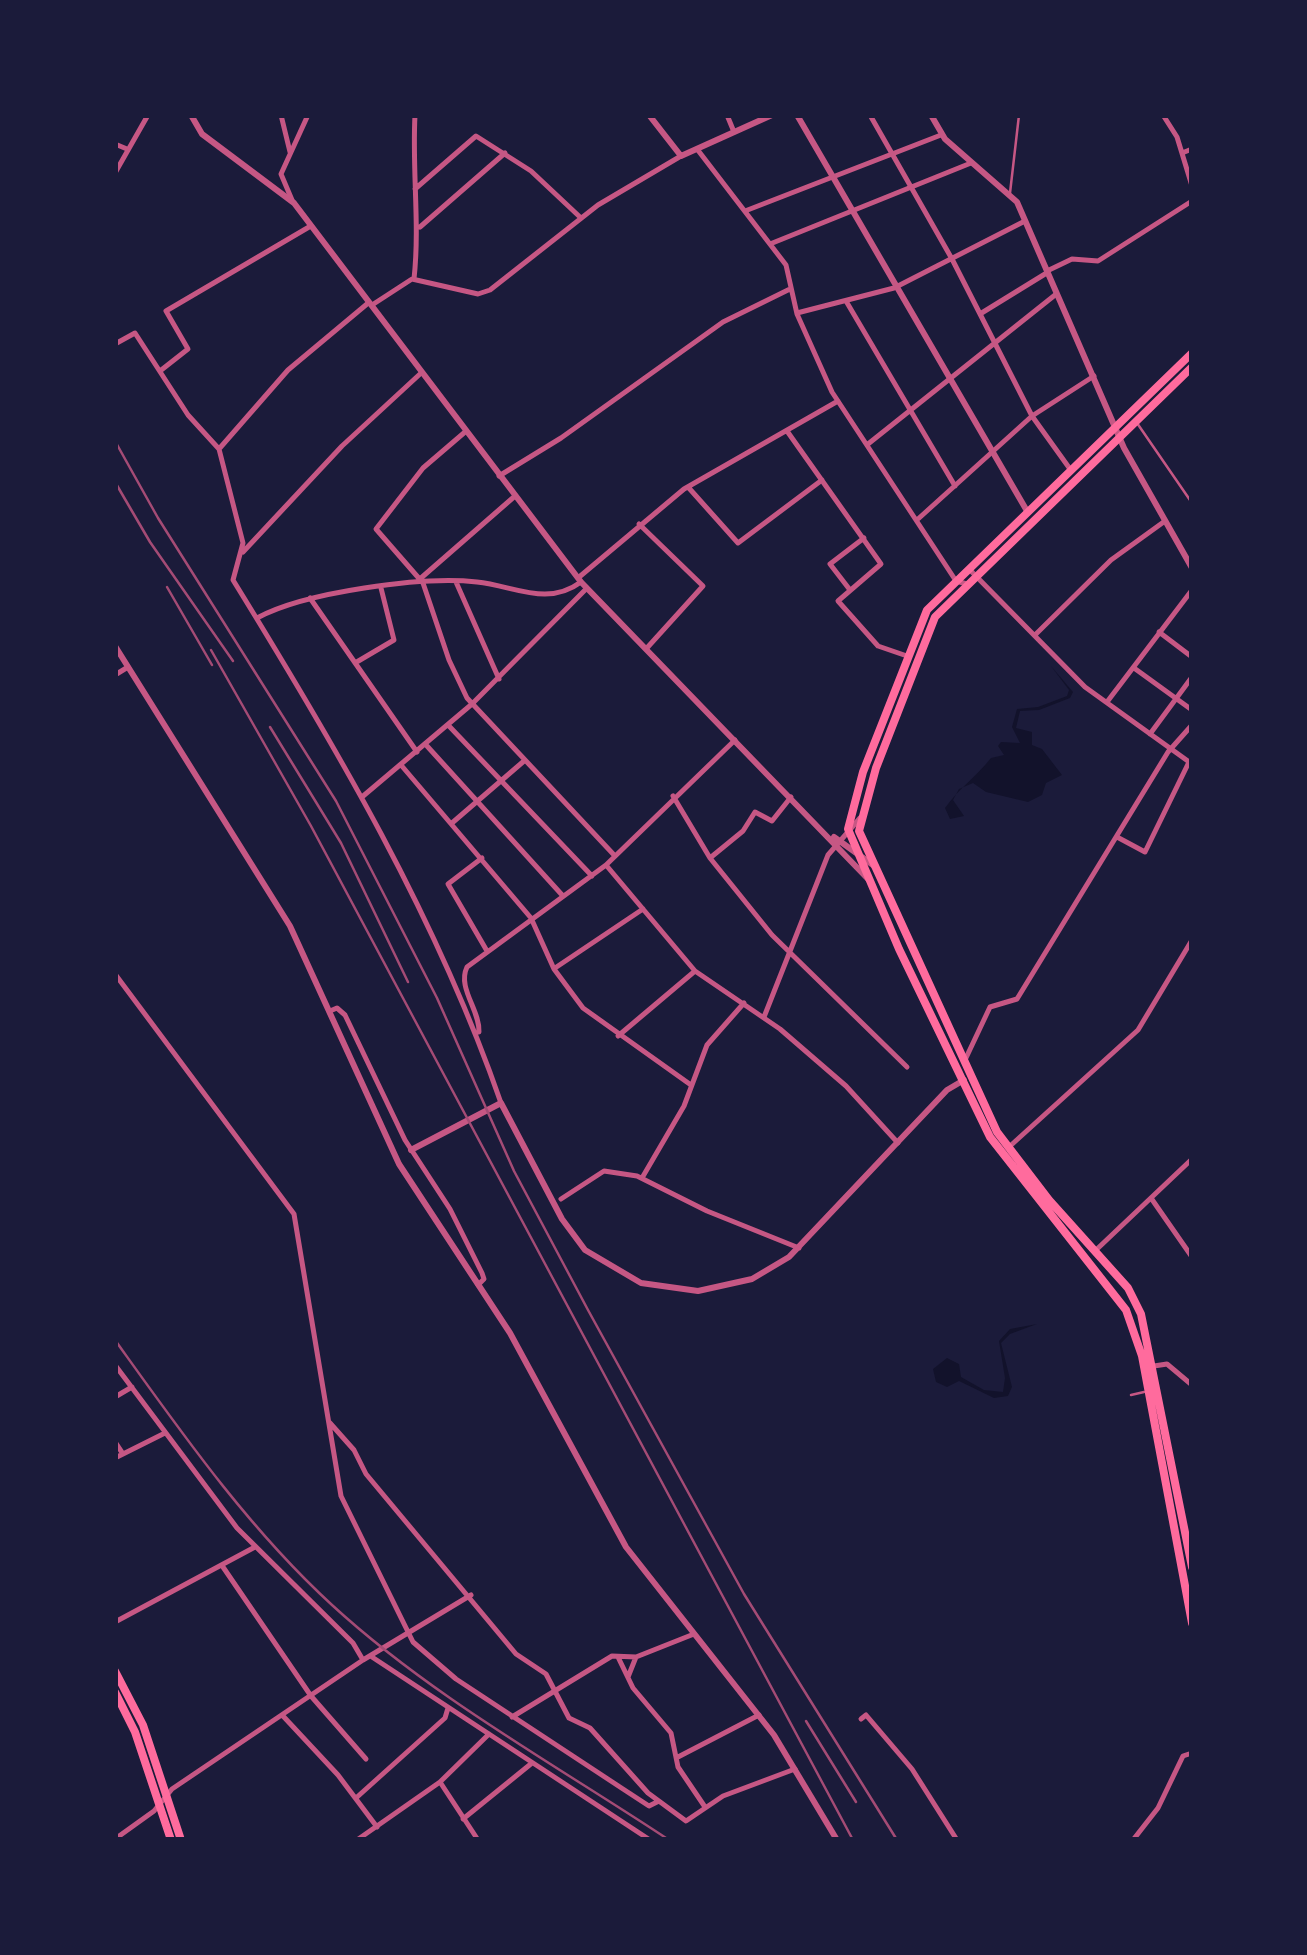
<!DOCTYPE html>
<style>
body{margin:0}
#map{position:relative;width:1307px;height:1955px;overflow:hidden;background:#1b1b3a;font-family:Commissioner,sans-serif}
canvas{display:block}
.frame{position:absolute;inset:0;border:118px solid #1b1b3a;pointer-events:none}
</style>
<div id="map">
<canvas width="1307" height="1955"></canvas>
<div class="frame"></div>
</div>
<script>
const context = document.querySelector('canvas').getContext('2d');
context.lineJoin = 'round';
function fill(path, color) { context.fillStyle = color; context.fill(path, 'evenodd'); }
function stroke(path, color, width, dash) { context.strokeStyle = color; context.lineWidth = width; context.lineCap = dash ? 'butt' : 'round'; context.setLineDash(dash || []); context.stroke(path); }
const water = new Path2D(`
 M1051,666l22,26 -3,6 -31,12 -19,1 -4,17 16,4v13l10,4 20,26 -16,8 -4,12 -14,7 -42,-10 -13,-9 -14,6 -6,11 11,16 -14,3 -5,-11c14,-20 31,-31 46,-50l13,-3 -6,-9 3,-4 19,1 -8,-16 5,-18 21,-2 29,-11 2,-6z
 M1037,1324l-27,10 -9,9 11,44 -4,9 -14,2 -35,-17 -12,6 -11,-5 -3,-13 14,-11 12,6 2,13 23,13 19,2 2,-14 -6,-37 11,-12z`);
const service = new Path2D(`
 M1010,193l9,-78
 M1137,423l55,80
 M1131,1395l13,-3`);
const minor = new Path2D(`
 M281,115l9,37
 M727,115l7,17
 M870,115l82,144 80,157 38,53
 M1163,115l14,22 15,49
 M115,144l12,5
 M697,149l89,116 11,49 35,78 124,189 11,3
 M1182,153l10,-4
 M115,173l33,-58
 M415,189l61,-53 55,35 50,47
 M292,200l-11,-26 27,-59
 M745,211l196,-76
 M420,227l85,-74
 M770,244l201,-81
 M1047,271l25,-12 26,2 94,-60
 M414,279c6,-55 -2,-108 1,-164
 M846,301l109,185
 M367,304l-79,66 -69,79 24,94 -10,37c103,167 204,338 268,523
 M372,305l40,-26 66,15 12,-4 108,-85 83,-49
 M797,313l97,-25 131,-67
 M980,314l65,-40
 M115,344l20,-11 53,82 31,34
 M160,371l28,-22 -22,-38 143,-84
 M787,431l94,133 -43,37 40,45 29,10
 M465,432l-42,36 -47,61 47,54 26,77 18,38 148,158
 M868,444l187,-149
 M499,476l62,-38 162,-116 67,-33
 M688,487l50,56 84,-63
 M918,519l114,-103 62,-40
 M639,524l64,62 -57,63
 M243,552l99,-106 78,-72
 M969,569l116,118 107,77
 M421,578l94,-82
 M578,578l106,-89 154,-88
 M456,582l43,97
 M850,590l-20,-26 34,-26
 M310,598l107,154
 M257,618c48,-26 165,-42 220,-36 38,4 70,25 104,0
 M1159,632l33,25
 M1036,634l75,-74 54,-39
 M355,663l39,-23 -13,-52
 M1134,668l58,42
 M115,675l13,-8
 M1107,702l85,-112
 M449,726l143,150
 M1150,734l42,-57
 M427,746l136,150
 M401,765l130,153 23,51 29,39 108,77
 M673,796l37,62 62,77 135,132
 M362,797l110,-93 115,-116
 M452,823l72,-62
 M1117,837l28,15 44,-90
 M482,858l-34,26 39,67
 M710,858l33,-27 12,-19 17,9 19,-24
 M606,865l89,106 85,58 66,57 52,57
 M555,968l88,-59
 M115,974l179,240 47,282 72,146 43,37 167,110 26,17 8,-4
 M330,1011l7,-3 8,7 60,125 45,69 32,64 2,6 -6,6
 M764,1017l64,-162 32,-37
 M479,1032c1,-22 -22,-44 -12,-65l139,-102 129,-125
 M618,1036l77,-65
 M965,1060l25,-53 27,-8 151,-247 24,-27
 M1009,1147l129,-117 54,-90
 M642,1178l42,-72 23,-61 37,-42
 M1151,1198l41,59
 M561,1199l43,-28 33,5 70,35 92,37
 M1096,1250l96,-91
 M115,1365l122,163 116,115 10,17
 M1154,1366l13,-2 25,21
 M115,1397l17,-10
 M330,1423l24,27 12,24 150,180 30,20 23,44 21,10 58,65 38,28 37,-25 72,-27
 M115,1442l8,12
 M115,1458l50,-25
 M223,1567l88,129 55,63
 M115,1622l140,-75
 M372,1657l278,183
 M618,1657l15,31 38,45 7,34 27,40
 M628,1677l8,-20
 M283,1716l55,59 39,52
 M512,1717l100,-61 24,1 58,-23
 M861,1719l5,-4 46,54 45,71
 M678,1757l81,-42
 M440,1782l38,58
 M356,1798l89,-80 3,-10
 M463,1819l69,-56
 M115,1839l39,-28 18,-22 191,-129 108,-65
 M357,1840l83,-58 49,-48
 M1133,1840l25,-32 25,-52 9,-3`);
const tertiary = new Path2D(`
 M191,115l11,19 92,69 287,379 288,298
 M649,115l32,41 91,-41
 M797,115l230,396
 M931,115l14,24 72,63 107,246 68,120
 M115,646l175,280 109,238 111,169 116,214 148,188 63,105
 M834,837l39,28
 M411,1150l90,-47 61,116 23,31 56,33 57,8 54,-12 37,-22 158,-167 17,-10`);
const secondary = new Path2D(`
 M1192,353l-265,257 -64,162 -15,57 51,120 91,188 136,173 16,46 50,267
 M1192,367l-257,250 -59,151 -17,63 138,301 52,68 79,88 13,26 51,253`);
const primary = new Path2D(`
 M115,1671l28,54 38,115
 M115,1692l20,40 36,108`);
const tram = new Path2D(`
 M115,1839l1,1`);
const rail = new Path2D(`
 M115,441l43,77 178,283 101,197 77,173 74,139 156,284 153,246
 M115,482l35,60 83,119
 M167,587l45,78
 M211,650l100,176 542,1014
 M270,727l71,116 67,139
 M115,1340c66,92 133,188 217,265 100,92 224,160 337,235
 M806,1721l50,81`);
fill(water, '#12122b');
stroke(service, '#c65784', 2.5);
stroke(minor, '#c65784', 5);
stroke(tertiary, '#c65784', 6);
stroke(secondary, '#ff6b9d', 8);
stroke(primary, '#ff6b9d', 8);
stroke(tram, '#a44b75', 2.5);
stroke(rail, '#a44b75', 2.5);
</script>
